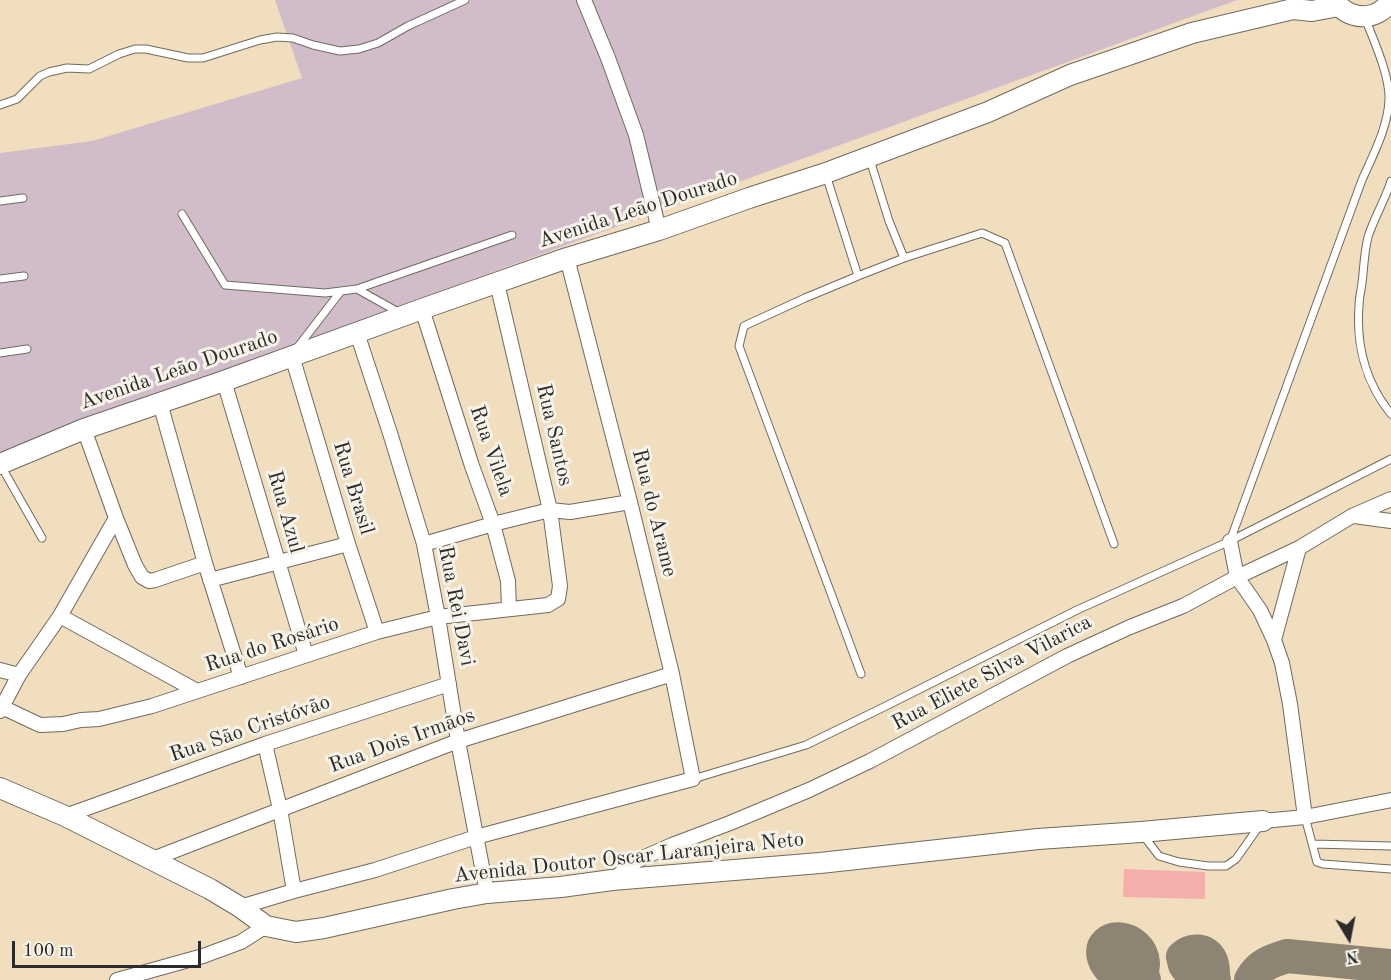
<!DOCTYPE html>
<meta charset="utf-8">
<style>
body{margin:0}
#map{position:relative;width:1391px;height:980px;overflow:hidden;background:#f1debe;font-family:"Old Standard TT",serif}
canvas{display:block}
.north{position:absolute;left:1319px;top:908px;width:60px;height:60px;-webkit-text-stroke:4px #f7f3e8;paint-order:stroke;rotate:170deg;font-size:16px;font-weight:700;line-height:24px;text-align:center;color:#2b2b2b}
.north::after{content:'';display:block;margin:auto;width:21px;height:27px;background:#2b2b2b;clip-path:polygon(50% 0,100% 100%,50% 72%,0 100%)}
.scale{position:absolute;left:12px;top:941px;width:189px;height:27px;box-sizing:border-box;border:3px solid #2b2b2b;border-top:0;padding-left:8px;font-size:18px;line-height:21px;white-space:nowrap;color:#2b2b2b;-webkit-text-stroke:4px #f7f3e8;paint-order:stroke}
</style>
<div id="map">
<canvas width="1391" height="980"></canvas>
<div class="north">N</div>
<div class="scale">100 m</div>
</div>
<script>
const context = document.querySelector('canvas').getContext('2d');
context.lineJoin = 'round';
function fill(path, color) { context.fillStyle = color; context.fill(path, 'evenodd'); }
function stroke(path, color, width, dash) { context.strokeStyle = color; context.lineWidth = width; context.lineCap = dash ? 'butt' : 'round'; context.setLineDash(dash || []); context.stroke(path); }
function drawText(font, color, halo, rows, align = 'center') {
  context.font = font + ' "Old Standard TT",serif'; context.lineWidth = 6; context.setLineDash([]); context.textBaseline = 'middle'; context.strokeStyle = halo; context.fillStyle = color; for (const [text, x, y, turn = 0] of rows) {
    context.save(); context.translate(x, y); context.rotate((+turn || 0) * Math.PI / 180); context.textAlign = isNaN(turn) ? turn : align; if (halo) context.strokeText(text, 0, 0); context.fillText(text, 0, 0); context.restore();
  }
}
const industrial = new Path2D(`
 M275,0h962l-1237,452v-299l92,-12 210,-63z`);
const taxiway = new Path2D(`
 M1121,980c-5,-7 -15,-14 -17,-22 -7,-27 37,-24 39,5 0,4 -1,9 -2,14l3,3
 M1197,980l-12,-15 -2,-8c8,-8 23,-8 28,4 3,6 1,13 3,19
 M1251,980c8,-15 20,-19 36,-24l104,10`);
const building = new Path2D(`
 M1124,869l81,3v27l-82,-2z`);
const lane = new Path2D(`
 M0,105l17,-6 23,-23 9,-4 18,-4 22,1 30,-15 16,-5h11l42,9h15l57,-18 17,-3 16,1 20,7 27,6 19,-2 19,-6 30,-17 57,-26
 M870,160l19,61 15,37 78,-25 23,10 109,301
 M826,175l32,101 -53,22 -61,28 -5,20 122,328
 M1391,181c-6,19 -17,37 -23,56 -4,16 -4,30 -6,46 -1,8 -3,15 -3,23 -3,39 7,77 32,108
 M0,201l23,-3
 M182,214l43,71 100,8 32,-4 43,24
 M858,276l46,-18
 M0,279l24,-3
 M357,289l155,-54
 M297,348l44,-57
 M0,353l27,-4
 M1,466l41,72
 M1230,541l132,-361c11,-25 26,-53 27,-80 1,-24 -15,-59 -24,-82
 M693,779l113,-34 78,-38 193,-97 153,-69 161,-82
 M1305,817l12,45 6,2 68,5
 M1143,835l16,21 20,6 29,4h18l10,-7 24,-34
 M1313,844l78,2`);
const street = new Path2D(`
 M584,0l24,58 28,77 23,95
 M422,309l50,157 21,58 15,57 1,28
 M357,333l33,100 34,111 14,73 20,124 29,152
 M292,356l56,188 29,88
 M224,381l82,274
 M160,403l45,160 36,114
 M84,429l32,89 19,47 7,12 7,4 6,-1 50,-17
 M1354,516l37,5
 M1230,541l7,36 23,33 14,30 8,23 8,41 15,113
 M424,544l69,-20 57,-14 20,2 60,-10
 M210,580l138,-36
 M60,616l137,75
 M1274,640l25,-92
 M0,670l19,5
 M2,707l38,18 23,-1 18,-4 18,-1 53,-13 225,-74 61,-15 110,-12 10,-6 2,-13 -10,-76 -53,-227
 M0,711l19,-36 41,-59 56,-98
 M265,744l15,65 14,82
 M65,816l200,-72 184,-60
 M1263,821l42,-4 86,-17
 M150,860l308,-119 214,-67
 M612,880l26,-20 34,-15 58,-22 79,-33 61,-29 197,-105 63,-29 53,-21 54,-29 62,-29 53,-32 39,-17
 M240,907l54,-16 81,-21 101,-33 217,-58 -21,-105 -42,-172 -63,-244
 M117,980l86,-24 38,-14 25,-16`);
const secondary = new Path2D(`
 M1334,0c15,21 42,22 57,1
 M0,464l84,-35 140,-48 198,-72 145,-51 92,-28 90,-32 77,-25 162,-61 82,-37 122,-42 101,-24 19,2 27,-5
 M0,788l65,28 145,73 30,18 26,19 30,6 28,-4 129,-29 34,-6 74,-6 51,-7 208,-17 218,-24 103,-7 122,-11`);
const streetNames = [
 ["Avenida Leão Dourado",638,210,-18],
 ["Avenida Leão Dourado",179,370,-19],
 ["Rua Santos",554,435,77],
 ["Rua Vilela",491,451,71],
 ["Rua Brasil",353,488,73],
 ["Rua Azul",285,512,74],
 ["Rua do Arame",654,513,76],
 ["Rua Rei Davi",456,606,79],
 ["Rua do Rosário",272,645,-18],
 ["Rua Eliete Silva Vilarica",992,673,-28],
 ["Rua São Cristóvão",250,729,-19],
 ["Rua Dois Irmãos",402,741,-20],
 ["Avenida Doutor Oscar Laranjeira Neto",629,858,-6]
];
fill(industrial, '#d1bdca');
stroke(taxiway, '#8e8474', 34);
fill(building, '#f4aeac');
stroke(lane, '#706a5e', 9);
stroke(street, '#706a5e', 16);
stroke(secondary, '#706a5e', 22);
stroke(lane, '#fff', 7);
stroke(street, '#fff', 14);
stroke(secondary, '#fff', 20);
drawText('21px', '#2b2b2b', '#f7f3e8', streetNames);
</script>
